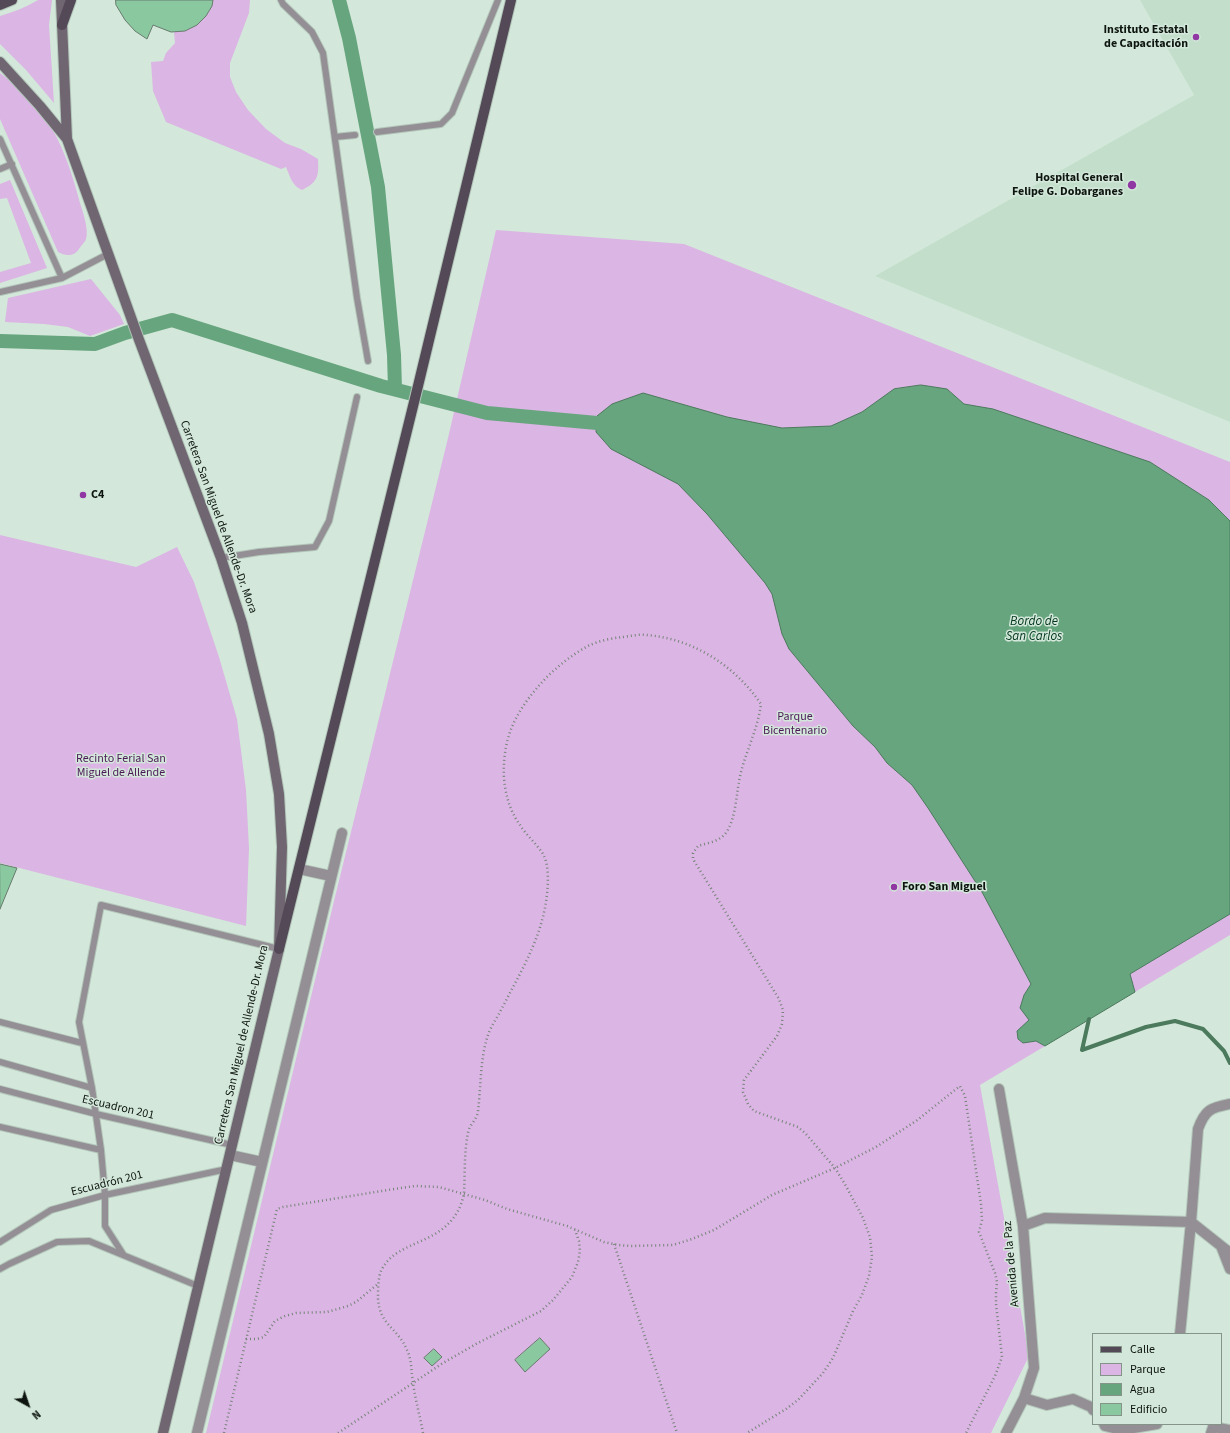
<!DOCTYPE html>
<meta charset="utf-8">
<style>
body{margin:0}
#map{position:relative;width:1230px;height:1433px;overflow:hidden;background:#d3e8da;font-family:"Source Sans 3",sans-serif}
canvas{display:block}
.legend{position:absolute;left:1092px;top:1333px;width:130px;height:92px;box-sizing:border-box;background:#d3e8da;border:1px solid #849489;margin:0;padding:5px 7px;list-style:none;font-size:12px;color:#0e1510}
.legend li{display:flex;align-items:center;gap:8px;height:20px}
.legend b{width:20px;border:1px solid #849489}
.north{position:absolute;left:8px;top:1385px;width:40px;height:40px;-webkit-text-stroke:3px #d3e8da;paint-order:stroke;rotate:140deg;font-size:11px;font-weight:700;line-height:16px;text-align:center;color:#0e1510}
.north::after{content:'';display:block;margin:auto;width:14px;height:18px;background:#0e1510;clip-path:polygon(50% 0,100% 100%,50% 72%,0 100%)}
</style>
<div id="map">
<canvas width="1230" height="1433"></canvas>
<ul class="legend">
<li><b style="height:5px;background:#544a57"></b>Calle</li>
<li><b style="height:11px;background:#dbb5e3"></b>Parque</li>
<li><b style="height:11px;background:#67a57e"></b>Agua</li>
<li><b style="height:11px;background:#8ac9a0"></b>Edificio</li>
</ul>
<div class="north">N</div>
</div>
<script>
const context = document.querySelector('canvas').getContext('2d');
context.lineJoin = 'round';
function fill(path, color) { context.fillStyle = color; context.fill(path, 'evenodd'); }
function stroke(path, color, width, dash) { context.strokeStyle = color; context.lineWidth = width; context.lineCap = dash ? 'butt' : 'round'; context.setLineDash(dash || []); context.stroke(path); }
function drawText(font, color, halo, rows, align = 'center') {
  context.font = font + ' "Source Sans 3",sans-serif'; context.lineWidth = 3; context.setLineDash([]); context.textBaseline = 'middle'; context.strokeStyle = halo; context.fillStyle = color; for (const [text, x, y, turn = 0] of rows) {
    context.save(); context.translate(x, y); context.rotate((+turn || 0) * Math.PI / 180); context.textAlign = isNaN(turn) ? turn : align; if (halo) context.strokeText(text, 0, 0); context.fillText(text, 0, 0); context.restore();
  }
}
const built = new Path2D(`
 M1140,0h90v422l-355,-146 319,-181z`);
const green = new Path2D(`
 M38,0h14l-3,25 5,78 -28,-33 -26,-26v-28c14,-4 26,-9 38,-16z
 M213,0h37l-1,13 -19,50v14l6,15 12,18 18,19 19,14 16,6 17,10c1,17 0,23 -16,31 -10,-4 -12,-14 -16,-23l-5,2 -115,-47 -13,-31 -2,-29 12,-1 3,-8 9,-10 -1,-11c19,-2 35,-12 39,-32z
 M0,73c17,13 33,27 45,45 18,25 27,56 35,85 3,9 9,27 6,36 -1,3 -5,7 -7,10 -5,8 -14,7 -21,3l-58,-133z
 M10,180l37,88 -47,15v-11l31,-9 -24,-65 -7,1v-15z
 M496,230l188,14 546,218v473l-250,150 49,271 -38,77h-785l129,-536 113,-459z
 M91,279l29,36 4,9 -34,12 -22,-9 -24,-3 -39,-2 3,-24z
 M0,535l136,32 41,-20 17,35 25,75 18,62 9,71 3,58 -3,78 -246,-63z`);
const water = new Path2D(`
 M921,385l26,4 17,15 29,5 157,53 59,38 21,21v393l-100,60 5,18 -90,54 -9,-5 -13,2 -5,-4 -1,-8 12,-11 -9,-12 4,-13 7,-11 -49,-92 -54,-84 -16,-23 -25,-22 -12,-16 -22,-21 -64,-77 -7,-15 -10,-40 -7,-11 -58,-69 -29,-30 -67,-35 -15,-17 1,-16 15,-12 31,-11 84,24 55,11 49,-2 31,-14 32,-23z`);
const stream = new Path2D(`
 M1089,1019l-7,31 64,-23 29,-6 28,8 21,22 6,12`);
const canal = new Path2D(`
 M339,0l10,38 29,149 16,168 1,34
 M0,341l95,3 30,-11 47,-13 209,66 106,27 110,10`);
const building = new Path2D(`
 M116,0h97l-1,6 -6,10 -9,9 -12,6 -14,1 -18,-7 -6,14 -12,-8 -10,-11 -9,-15z
 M0,864l17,4 -17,41z
 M540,1338l10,11 -25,23 -10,-12z
 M434,1349l8,8 -10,9 -8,-8z`);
const path = new Path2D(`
 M614,1244l63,189
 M246,1339h11l7,-2 11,-16 10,-5 11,-3 31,-1 21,-6 8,-4 23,-19
 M224,1433l53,-224 6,-2 111,-18 21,-3 24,1 46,13 22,9 60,17 37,16 14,3 12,1 43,-1 19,-6 22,-9 58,-35 63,-27 41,-21 40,-26 44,-35 5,10 16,108 1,16 -3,12 16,41 2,9 -1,11v11l6,53 -7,19 -29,57
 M338,1433l105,-70 33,-19 65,-33 12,-11 19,-23 6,-15 2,-11 -1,-10 -4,-11
 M423,1433c-3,-17 -8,-34 -10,-51 -2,-11 -1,-22 -6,-32 -8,-21 -28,-25 -29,-52 0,-7 0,-20 3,-27 16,-35 71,-23 83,-77 1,-20 0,-42 4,-61 1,-8 9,-13 10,-22 3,-24 2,-53 10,-76 3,-9 9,-17 13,-25 18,-35 39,-69 45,-108 2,-14 4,-36 -3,-48 -6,-10 -17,-19 -23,-29 -16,-22 -19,-52 -14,-78 5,-27 21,-49 40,-69 12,-12 27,-24 42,-32 10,-5 24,-8 35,-9 8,-1 16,-3 24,-2 47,4 88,31 114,69 -3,24 -14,45 -20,68 -5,18 -4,47 -16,62 -7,8 -18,9 -27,12l-5,7v6l86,140 4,11 -1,14 -5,12 -33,44 -1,12 5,12 6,7 44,16 8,7 29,34 11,18 17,32 7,19 2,20 -3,19 -7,19 -9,16 -20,47 -10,15 -25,27 -12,9 -39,24`);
const service = new Path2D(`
 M281,0l2,4 29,28 11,21 34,245 11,63
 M377,132l64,-8 11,-11 46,-113
 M335,137l20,-2
 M0,139l62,139
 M0,169l12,-5
 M0,292l62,-14 46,-24
 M221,558l38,-6 56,-5 14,-26 28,-124
 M0,1022l82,21
 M0,1062l92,26
 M0,1089l96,25 136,31
 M0,1127l101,23
 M0,1242l51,-32 54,-15 122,-26
 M123,1254l-18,-28v-31l-4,-45 -9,-62 -13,-66 22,-117 178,44
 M0,1269l9,-5 48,-22 32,-1 109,45`);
const minor = new Path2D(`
 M299,869l32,7
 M999,1089l24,137 11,142 -10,30 -18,35
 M230,1155l32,7
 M1023,1226l22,-8 146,4 39,31
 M1221,1246l9,23
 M1180,1334l11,-112 7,-93c7,-19 12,-21 32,-25
 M1024,1398l23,7 26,-6 18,8 2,3
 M1104,1424l1,2 17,4 35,-6
 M197,1433l145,-600
 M1211,1433l2,-6 17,3`);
const secondary = new Path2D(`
 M61,0l6,139 71,198 83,221 21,65 27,111 10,60 3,53 -3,102 -116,484
 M0,62l40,44 27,33`);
const primary = new Path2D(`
 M0,5l12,-5
 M62,25l9,-25
 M279,949l139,-563 93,-386`);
const markers = [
 [1196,37,4,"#9037a3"],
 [1132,185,5,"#9037a3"],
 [83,495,4,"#9037a3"],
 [894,887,4,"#9037a3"]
];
const poiNames = [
 ["Instituto Estatal",1188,30],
 ["de Capacitación",1188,44],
 ["Hospital General",1123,178],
 ["Felipe G. Dobarganes",1123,192],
 ["C4",91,495,"left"],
 ["Foro San Miguel",902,887,"left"]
];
const streetNames = [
 ["Carretera San Miguel de Allende-Dr. Mora",218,517,70],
 ["Carretera San Miguel de Allende-Dr. Mora",242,1045,-77],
 ["Escuadron 201",118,1108,13],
 ["Escuadrón 201",107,1184,-14],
 ["Avenida de la Paz",1012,1264,-95]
];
const parkNames = [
 ["Parque",795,717],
 ["Bicentenario",795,731],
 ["Recinto Ferial San",121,759],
 ["Miguel de Allende",121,773]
];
const waterNames = [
 ["Bordo de",1034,622],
 ["San Carlos",1034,637]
];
fill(built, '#c3dfcc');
fill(green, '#dbb5e3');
fill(water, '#67a57e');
stroke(water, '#4c7a5d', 1);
stroke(stream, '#4c7a5d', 4);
stroke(canal, '#67a57e', 14);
fill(building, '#8ac9a0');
stroke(building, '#687b6e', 1);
stroke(service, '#b3c6ba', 8);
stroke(minor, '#b3c6ba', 12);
stroke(secondary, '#b3c6ba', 12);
stroke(primary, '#b3c6ba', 12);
stroke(path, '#76847a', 2.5, [1, 3]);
stroke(service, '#948e95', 6);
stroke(minor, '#948e95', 10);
stroke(secondary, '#6f6671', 10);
stroke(primary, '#544a57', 10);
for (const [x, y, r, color] of markers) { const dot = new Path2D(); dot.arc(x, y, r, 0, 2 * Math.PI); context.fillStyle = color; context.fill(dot); stroke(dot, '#d3e8da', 1.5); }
drawText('bold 12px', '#0e1510', '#d3e8da', poiNames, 'right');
drawText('12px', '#0e1510', '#d3e8da', streetNames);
drawText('12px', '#4c1957', '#d3e8da', parkNames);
drawText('italic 13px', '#04371e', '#d3e8da', waterNames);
</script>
